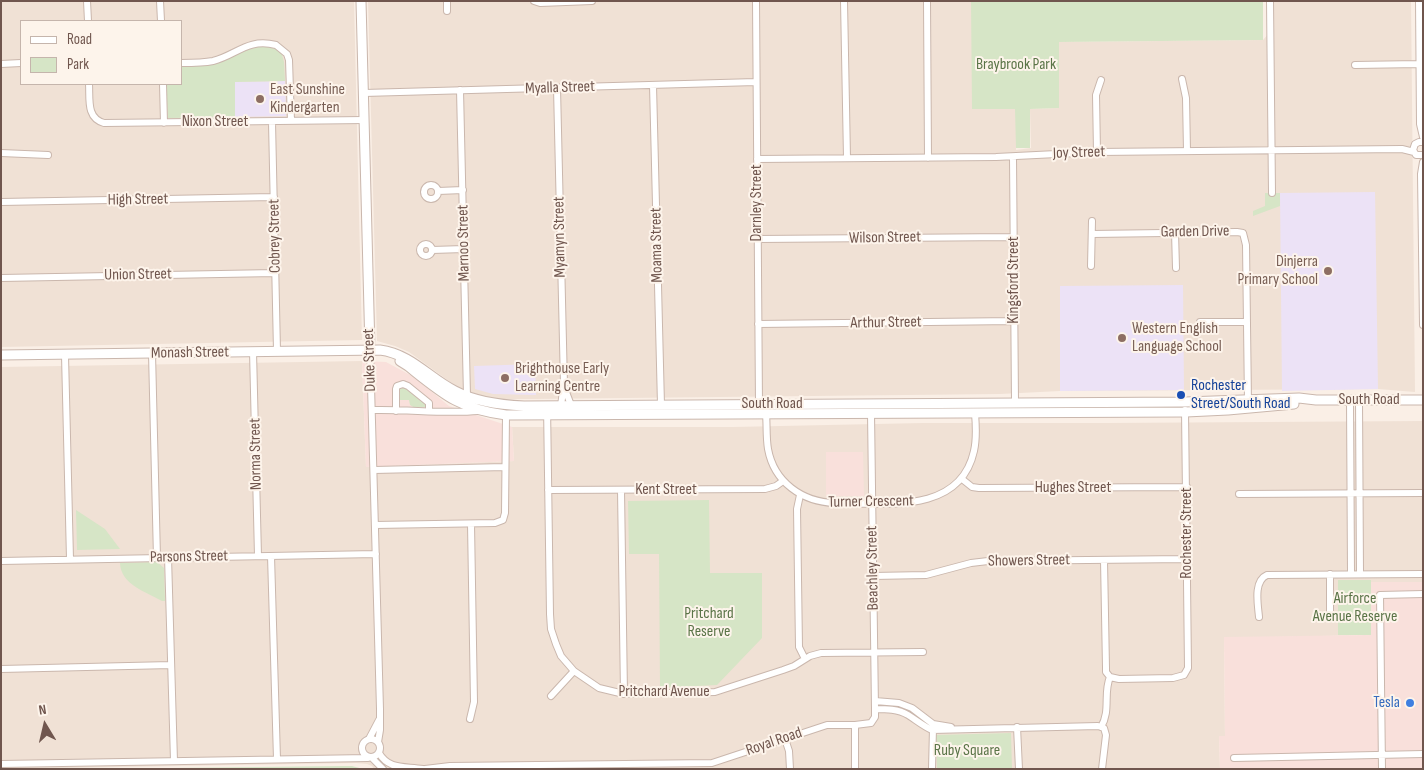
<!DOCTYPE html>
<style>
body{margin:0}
#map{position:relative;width:1424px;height:770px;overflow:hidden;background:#faefe6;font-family:"Sofia Sans Condensed",sans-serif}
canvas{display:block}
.frame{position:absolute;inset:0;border:2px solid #70564e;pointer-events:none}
.legend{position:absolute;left:20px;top:20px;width:162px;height:65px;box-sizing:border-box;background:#fdf4eb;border:1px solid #c5b5ac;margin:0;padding:6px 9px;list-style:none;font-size:15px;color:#70564e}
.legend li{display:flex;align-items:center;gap:10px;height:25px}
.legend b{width:25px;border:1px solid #c5b5ac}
.north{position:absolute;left:20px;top:700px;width:50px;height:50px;-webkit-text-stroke:4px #fdf4eb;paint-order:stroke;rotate:351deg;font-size:14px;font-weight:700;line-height:20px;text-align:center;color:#70564e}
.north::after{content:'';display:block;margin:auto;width:18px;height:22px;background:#70564e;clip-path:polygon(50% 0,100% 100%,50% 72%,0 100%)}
</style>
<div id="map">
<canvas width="1424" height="770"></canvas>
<div class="frame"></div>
<ul class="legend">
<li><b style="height:6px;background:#fff"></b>Road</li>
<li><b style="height:14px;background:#d6e5c6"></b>Park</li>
</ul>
<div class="north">N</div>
</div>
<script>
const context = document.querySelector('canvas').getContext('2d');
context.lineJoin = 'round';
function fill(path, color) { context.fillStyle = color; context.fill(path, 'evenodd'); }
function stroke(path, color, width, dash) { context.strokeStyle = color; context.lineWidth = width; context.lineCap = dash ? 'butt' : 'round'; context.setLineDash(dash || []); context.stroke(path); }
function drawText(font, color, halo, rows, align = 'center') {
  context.font = font + ' "Sofia Sans Condensed",sans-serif'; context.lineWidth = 4; context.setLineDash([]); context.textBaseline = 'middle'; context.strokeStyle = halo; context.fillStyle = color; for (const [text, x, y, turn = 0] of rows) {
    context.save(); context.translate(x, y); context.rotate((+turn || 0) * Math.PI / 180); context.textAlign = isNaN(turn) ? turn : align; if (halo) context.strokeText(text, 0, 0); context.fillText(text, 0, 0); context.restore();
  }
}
const residential = new Path2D(`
 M1,1h353l8,339 -361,7zM21,21h160v63h-160z
 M368,1h609l39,107v42l15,-2 -1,-39 29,-1v-66l204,-2 8,-9 -1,-30h141l4,391 -37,-3 -318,2 -60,3 -468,5h-37l-16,-4 -22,-8 -48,-35 -14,-6 -18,-5z
 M362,361l4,106 148,-6 -2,-34h221l190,-4h184l316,-2v161h-52v53l-147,3 1,98 -6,1 1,32h-846l-2,-3 -5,-2 -11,-1 -355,6v-402z`);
const commercial = new Path2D(`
 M362,361l24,1 28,15 35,29 63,21 2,34 -148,6z
 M826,452h37l1,44h-38z
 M1371,582h52v187h-203l-1,-33h6l-1,-99 147,-2z`);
const education = new Path2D(`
 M285,81l1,35 -51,1 -1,-35z
 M1375,192l3,197 -96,2 -2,-198z
 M1183,285l1,105 -124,1v-105z
 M535,364l1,31 -43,-1 -18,-5 -1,-23z`);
const green = new Path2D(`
 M971,1h292v39l-204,2v66l-29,1v39h-14l-1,-39h-43z
 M259,47h10l12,4 3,11 1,19 -50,1v35l-67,1 -2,-34h15v-18l34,-2 28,-13z
 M1265,193h15v13l-27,10v-5l12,-5z
 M404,386l22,18v3l-11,1 -5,-3 -1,-5h-12l1,-12z
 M709,500l1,73h52v65l-45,47 -57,3 -1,-134h-30l-1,-53z
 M76,510l29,19 15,20 -43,1z
 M157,562l7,6 1,33h-3c-17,-10 -41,-16 -42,-38z
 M1338,580h33v55h-33z
 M1011,733l1,36h-75l-1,-34z
 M352,766l11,3h-277l257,-3z`);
const minor = new Path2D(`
 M87,1l1,20
 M160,1l1,20
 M447,1v10
 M534,1l6,2 52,-2
 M756,1l3,403
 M844,1l3,157
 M927,1l1,157
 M1270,1l2,192
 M1419,1l1,123 3,13
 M181,63c11,0 22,0 32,-2 24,-6 34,-23 63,-16l11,9 2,6 2,61
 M1,64l20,-1
 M1355,65l64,-1
 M1182,79l4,19 1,53
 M89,84c1,15 -3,34 15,39l261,-3
 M163,84l1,39
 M653,85l8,320
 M557,88l7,297 -3,20
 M460,90l7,306
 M364,93l392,-11
 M272,122l5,229
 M1423,142h-4l-4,2 -2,6 3,5h7
 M1097,152l-1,-57 5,-15
 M1,153l47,2
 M1013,157l2,245
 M757,159l239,-2 101,-5 305,-3 12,3
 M1423,162l-2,12 2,151
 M424 192a7 7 0 1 1 14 0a7 7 0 1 1-14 0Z
 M438,191l25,-1
 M1,202l273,-5
 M1175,232l1,36
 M1092,234l145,-2 6,1 3,12 2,158
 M757,239l256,-2
 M420 250a6 6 0 1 1 12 0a6 6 0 1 1-12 0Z
 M432,250l32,-1
 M1091,266l1,-45
 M1,278l274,-5
 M1200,322h47
 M758,324l256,-3
 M370,350l10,359v21l-2,12
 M253,351l5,205
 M152,353l5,205
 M65,355l5,204
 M564,387l7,18
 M1350,400l1,174
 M1359,400l1,174
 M547,405l3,209 1,15 5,15 5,12 13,15 25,17 25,6 91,-2 68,-22 11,-4 16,-10 11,-3 102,-1
 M372,410c36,-1 71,4 106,1
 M396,411v-22l1,-3 6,-2 5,2 21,17v7
 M766,414c1,11 0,23 2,35 6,33 34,53 67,54 49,0 125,12 139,-52 3,-13 2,-26 1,-38
 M374,470l131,-3
 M962,479l10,8 7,1 208,-1
 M548,490l217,-1 11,-3 7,-5
 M621,490l3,204
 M1239,494l184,-1
 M800,495l-3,14 2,138 6,12
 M375,525l120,-2 8,-3 2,-7 1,-98
 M271,556l6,203
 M168,557l6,204
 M1104,560l2,108v4l4,5
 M1,561l375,-7
 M873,576l53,-1 45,-12 17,-2 199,-2
 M1330,615v-41
 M1259,617c-1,-12 -6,-36 8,-42l156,-1
 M1,669l170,-4
 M1110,677l9,2 54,-1 11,-3 4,-7 -3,-258
 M551,696l23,-25
 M875,701l24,2 13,5 21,16 18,3
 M875,709c11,0 23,0 33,6 8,5 15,11 24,15l166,-4 6,2 2,7 -4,34
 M470,719l4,-17 -3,-178
 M1017,727l2,42
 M1101,727c10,-16 2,-34 9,-50
 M362 748a9 9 0 1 1 18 0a9 9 0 1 1-18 0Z
 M369,739l10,-19
 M785,739l4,12 1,18
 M379,753c10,17 25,13 44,16
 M372,758l11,11
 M1234,758l189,-4
 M1,764l367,-6
 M425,769l25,-3 262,-3 115,-38h28l16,-2 4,-6v-8l-4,-296
 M855,769v-44
 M932,769l1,-41
 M1382,769l-2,-174 43,-1`);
const tertiary = new Path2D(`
 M361,1l9,349
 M1,355l379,-5c31,4 49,28 75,41 21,11 46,14 69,15l661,-4 114,-4 17,2h107
 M400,361l8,5c35,28 51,43 98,49l680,-3 42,-2 66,-6`);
const markers = [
 [260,99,5,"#8d6e63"],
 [1328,271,5,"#8d6e63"],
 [1122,338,5,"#8d6e63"],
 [505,378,5,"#8d6e63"],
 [1181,395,5,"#1a4fb4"],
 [1410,703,5,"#3f7fe0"]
];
const parkNames = [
 ["Braybrook Park",1016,65],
 ["Airforce",1355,599],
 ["Avenue Reserve",1355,617],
 ["Pritchard",709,614],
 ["Reserve",709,632],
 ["Ruby Square",967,751]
];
const streetNames = [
 ["Myalla Street",560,88,-2],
 ["Nixon Street",215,122],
 ["Joy Street",1079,153,-2],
 ["High Street",138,200,-1],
 ["Darnley Street",757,203,-90],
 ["Garden Drive",1195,232,-1],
 ["Cobrey Street",275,236,-91],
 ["Myamyn Street",560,237,-91],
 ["Wilson Street",885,238,-1],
 ["Marnoo Street",464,243,-91],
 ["Moama Street",657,245,-91],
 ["Union Street",138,275,-1],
 ["Kingsford Street",1014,280,-90],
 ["Arthur Street",886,323,-1],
 ["Monash Street",190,353,-1],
 ["Duke Street",370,360,-92],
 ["South Road",1369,400],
 ["South Road",772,404],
 ["Norma Street",256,454,-91],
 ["Hughes Street",1073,488],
 ["Kent Street",666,490],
 ["Turner Crescent",871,502,-1],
 ["Rochester Street",1187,533,-90],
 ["Parsons Street",189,557,-1],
 ["Showers Street",1029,561,-1],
 ["Beachley Street",873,568,-91],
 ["Pritchard Avenue",664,692],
 ["Royal Road",774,742,-19]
];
const educationNames = [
 ["East Sunshine",270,90],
 ["Kindergarten",270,108],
 ["Dinjerra",1318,262,"right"],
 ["Primary School",1318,280,"right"],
 ["Western English",1132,329],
 ["Language School",1132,347],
 ["Brighthouse Early",515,369],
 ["Learning Centre",515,387]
];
const transitNames = [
 ["Rochester",1191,386],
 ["Street/South Road",1191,404]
];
const shopNames = [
 ["Tesla",1400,703]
];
fill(residential, '#f0e1d5');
fill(commercial, '#f9e0db');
fill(education, '#ece2f6');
fill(green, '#d6e5c6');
stroke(minor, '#cab7ad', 8);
stroke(tertiary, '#cab7ad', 11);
stroke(minor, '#fff', 6);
stroke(tertiary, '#fff', 9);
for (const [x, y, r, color] of markers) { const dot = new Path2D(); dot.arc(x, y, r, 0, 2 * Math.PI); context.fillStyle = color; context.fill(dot); stroke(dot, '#fdf4eb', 2); }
drawText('16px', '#5a7447', '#fdf4eb', parkNames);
drawText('16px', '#70564e', '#fdf4eb', streetNames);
drawText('16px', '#785e54', '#fdf4eb', educationNames, 'left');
drawText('16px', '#164399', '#fdf4eb', transitNames, 'left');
drawText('16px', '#366cbe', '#fdf4eb', shopNames, 'right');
</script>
